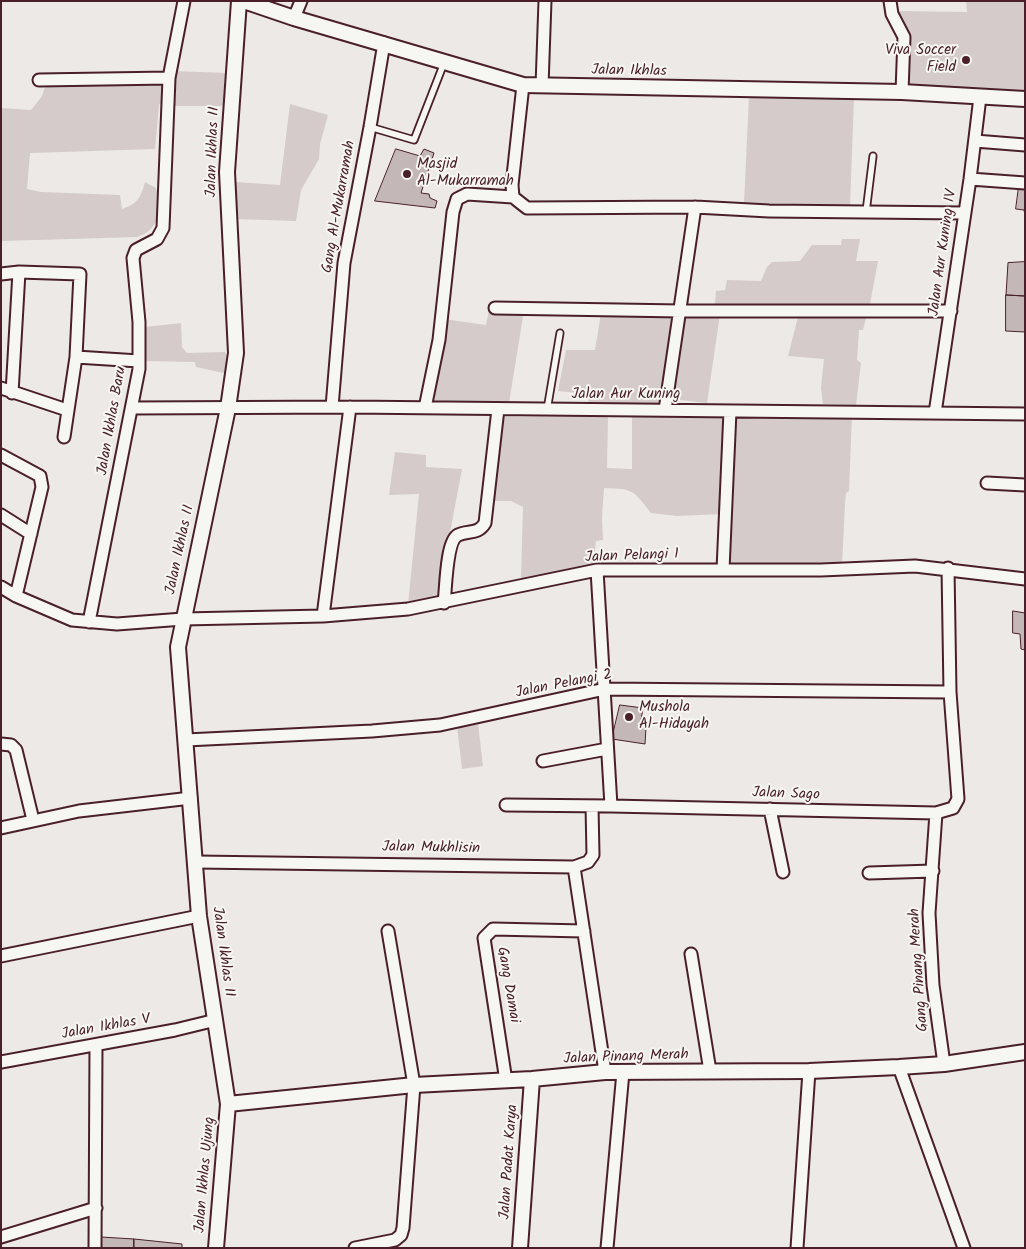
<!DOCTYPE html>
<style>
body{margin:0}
#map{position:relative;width:1026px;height:1249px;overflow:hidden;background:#ece9e6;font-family:Kalam,sans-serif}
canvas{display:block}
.frame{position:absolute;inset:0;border:2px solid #4a1f2b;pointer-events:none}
</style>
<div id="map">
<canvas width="1026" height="1249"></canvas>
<div class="frame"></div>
</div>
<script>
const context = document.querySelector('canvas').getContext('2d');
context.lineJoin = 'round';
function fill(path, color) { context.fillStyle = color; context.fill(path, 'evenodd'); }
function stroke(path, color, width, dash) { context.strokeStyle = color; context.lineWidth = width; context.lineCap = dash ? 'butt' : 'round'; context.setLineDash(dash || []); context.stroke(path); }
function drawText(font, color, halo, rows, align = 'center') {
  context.font = font + ' Kalam,sans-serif'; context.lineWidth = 4; context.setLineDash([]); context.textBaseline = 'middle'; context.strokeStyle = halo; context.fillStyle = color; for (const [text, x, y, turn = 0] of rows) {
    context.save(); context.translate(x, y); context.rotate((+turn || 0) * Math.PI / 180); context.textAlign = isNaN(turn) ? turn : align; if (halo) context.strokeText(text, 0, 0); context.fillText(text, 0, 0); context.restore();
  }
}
const green = new Path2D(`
 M966,1h59v90l-108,-5 -9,-3 -12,-72 71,1z
 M173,71l54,2 -3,33h-54z
 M46,84h115l2,19 -4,1 -4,45 -125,4 -3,36 14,3 79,3 2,14c15,-5 19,-11 23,-27l11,6c6,21 4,42 -19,49l-136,4v-133l30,2 11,-14z
 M749,96l105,1 -4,110 -106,-3z
 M290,104l38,11 -8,29 -1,15 -18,31 -5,31 -60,-2 -1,-37 45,3z
 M842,239h18l-4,22h22l-8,43 -37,1 -3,3c-26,-3 -53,-4 -79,-4 -12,0 -23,2 -36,0l1,-13 9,-1 2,-10 34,1 6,-14 5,-5 28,-1 12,-16h29z
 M489,310h35l-15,93h-78l13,-84 42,6z
 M601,313l73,1 -13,89h-73l1,-9 -31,-3 8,-41h29z
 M683,314h37l-13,89 -35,-4z
 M798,317l68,1 -3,12h-4l-2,30 4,3 -5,42 -33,-1 -2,-16 3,-29 -36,-3z
 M181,323l1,24 5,6 38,-1 3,5v17l-32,-7 -1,-5 -50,-1 -2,-11 2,-23z
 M632,414l92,2 2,3 -4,95 -45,2 -26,-3c-18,-23 -17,-24 -47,-25l-2,29 1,23 -7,1 -3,24 -37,10 -35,4 2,-72 -12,-6h-19l10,-84 106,-1 -1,52 25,1z
 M734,416h118l-3,75 -3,2 -1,10 -3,63 -113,-1z
 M395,452l31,3v12l36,2 -16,85 -5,44 -33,7 11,-111 -30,1z
 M478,724l5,42 -21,3 -5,-43z`);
const building = new Path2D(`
 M396,149l24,7 4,-7 10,4 -13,40 8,1 1,4 7,3 -2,7 -60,-7z
 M1019,186l6,1v28l-1,-5 -8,-1z
 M1025,262v34l-19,-1 2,-32z
 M1006,295l19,1v36l-19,-1z
 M1013,611l12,2v37l-4,-1 -1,-15 -7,-1z
 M620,705l23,3 -3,18 6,1 -1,17 -33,-5z
 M101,1237l33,2v9h-33z
 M134,1239l48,5v4h-48z`);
const service = new Path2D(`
 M370,127l44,13 30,-77
 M866,212l7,-56
 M547,410l13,-77`);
const minor = new Path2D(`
 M890,1l2,13 12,23 -2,55
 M294,18l7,-17
 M39,80l130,-2
 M523,85l-11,100 1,12 14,11 168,-1 74,4 195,2
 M542,86l3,-85
 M975,141l50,4
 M970,179l55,4
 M1,274l18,-2
 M495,308l186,3h270
 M76,357l63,4
 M1,388l66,22
 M12,393l7,-121 61,2 -4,83 -12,80
 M332,407l12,-144 26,-136 14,-84
 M132,408l218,-1 675,7
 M425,408l14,-68 14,-128 4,-13 10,-5 46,3
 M665,410l30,-203
 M935,413l35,-234 10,-82
 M1,455l39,21 2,11 -26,109
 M987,483l38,2
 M1,515l30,19
 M597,570l14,236 325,7 17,-5 5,-9 -8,-107 -2,-124
 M723,570l7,-159
 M1,587l15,9 56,24 45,4 66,-5 140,-3 85,-7 189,-39h224l94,-4 110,13
 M444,603c2,-14 2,-62 14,-68 10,-5 20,0 27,-12l13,-114
 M323,616l27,-209
 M89,622l50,-253v-47l-6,-64 3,-8 21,-11 6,-11 6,-150 15,-77
 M186,740l186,-9 68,-6 165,-36 345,3
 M1,744l10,1 5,5 17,70
 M543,761l64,-12
 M506,805l105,1
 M770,809l13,63
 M936,813l-7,100 4,72 11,79
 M1,828l78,-17 112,-13
 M196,862l378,5 14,-5 5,-7 -1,-49
 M574,867l31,205
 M869,873l64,-2
 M691,954l19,117
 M1,956l198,-40
 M1,1062l174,-32 41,-10
 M899,1067l65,181
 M506,1081l-22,-143 9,-9 91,2
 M1,1237l95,-29
 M95,1248l1,-203
 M355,1248l40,-8 6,-5 2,-7 11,-143 -26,-154
 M607,1248l16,-176
 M797,1248l12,-177`);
const tertiary = new Path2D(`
 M244,1l50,17 229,67 379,7 123,7
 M228,1104l186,-19 118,-6 73,-7 204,-1 90,-4 45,-3 81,-12
 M216,1248l12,-144 -29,-188 -21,-269 50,-239 8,-55 -9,-181 12,-171
 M520,1248l12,-169`);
const markers = [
 [966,60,5,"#4a1f2b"],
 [407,174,5,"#4a1f2b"],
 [629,717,5,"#4a1f2b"]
];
const poiNames = [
 ["Viva Soccer",956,51,"right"],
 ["Field",956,68,"right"],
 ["Masjid",417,165],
 ["Al-Mukarramah",417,182],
 ["Mushola",639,708],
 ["Al-Hidayah",639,725]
];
const streetNames = [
 ["Jalan Ikhlas",629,72,1],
 ["Jalan Ikhlas II",214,152,-88],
 ["Gang Al-Mukarramah",340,207,-80],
 ["Jalan Aur Kuning IV",944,253,-82],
 ["Jalan Aur Kuning",626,395],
 ["Jalan Ikhlas Baru",113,421,-80],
 ["Jalan Ikhlas II",181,550,-78],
 ["Jalan Pelangi 1",632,557,-2],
 ["Jalan Pelangi 2",564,685,-11],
 ["Jalan Sago",786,795,2],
 ["Jalan Mukhlisin",431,849,1],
 ["Jalan Ikhlas II",222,952,82],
 ["Gang Pinang Merah",920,970,-94],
 ["Gang Damai",507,985,80],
 ["Jalan Ikhlas V",106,1028,-10],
 ["Jalan Pinang Merah",626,1058,-2],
 ["Jalan Padat Karya",510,1162,-86],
 ["Jalan Ikhlas Ujung",206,1175,-85]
];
fill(green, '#d4cbca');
fill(building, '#c4b7b7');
stroke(building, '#4a1f2b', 1);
stroke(service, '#4a1f2b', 9);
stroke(minor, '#4a1f2b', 15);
stroke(tertiary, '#4a1f2b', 18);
stroke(service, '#f6f6f2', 5.5);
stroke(minor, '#f6f6f2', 11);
stroke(tertiary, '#f6f6f2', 14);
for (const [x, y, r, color] of markers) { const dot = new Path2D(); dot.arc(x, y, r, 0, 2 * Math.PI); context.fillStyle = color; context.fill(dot); stroke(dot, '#f6f6f2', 2); }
drawText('15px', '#4a1f2b', '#f6f6f2', poiNames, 'left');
drawText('15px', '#4a1f2b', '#f6f6f2', streetNames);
</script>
